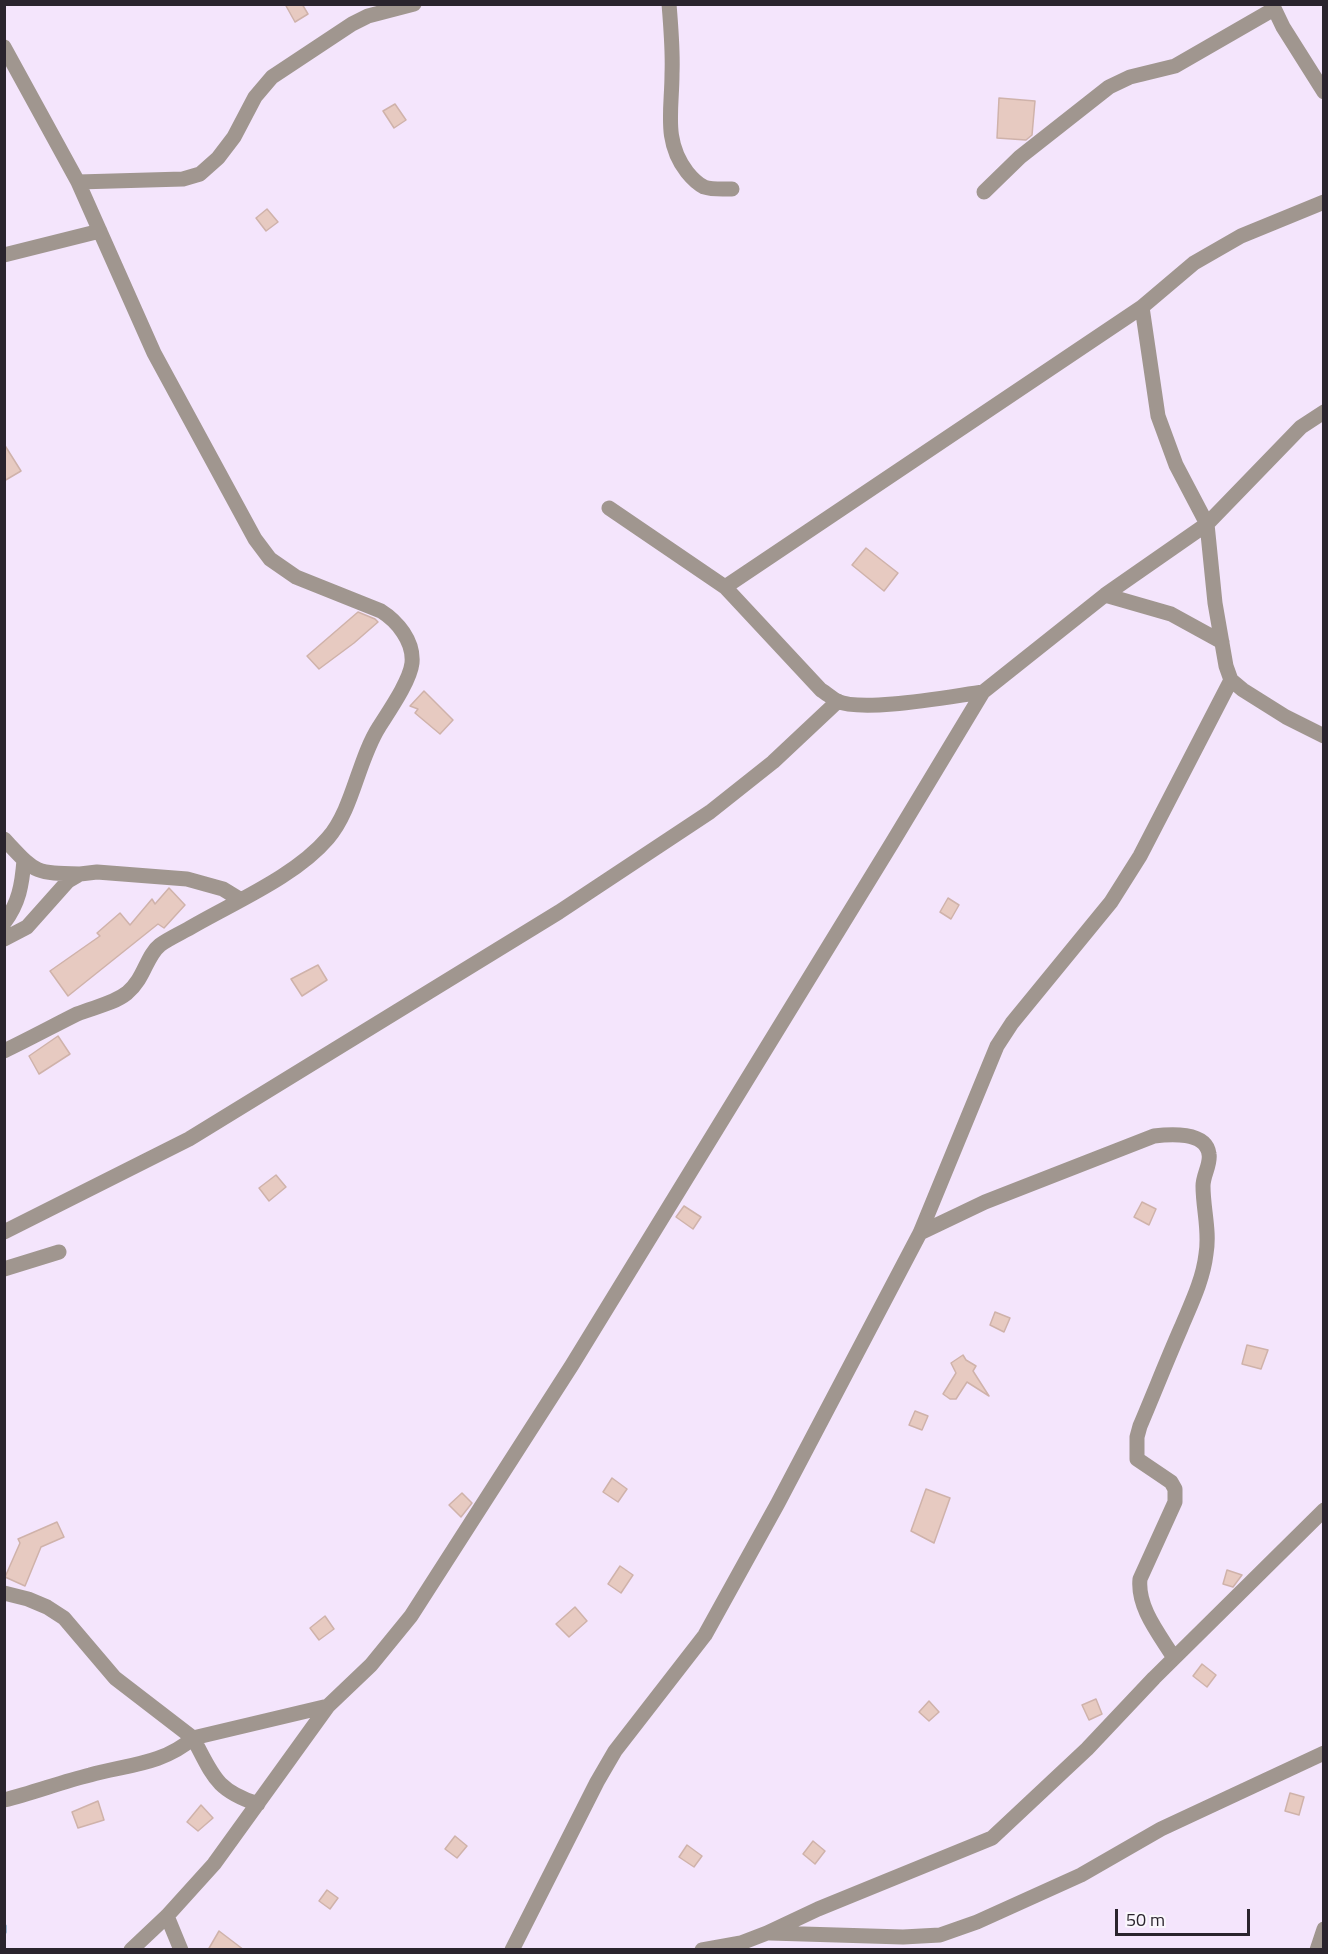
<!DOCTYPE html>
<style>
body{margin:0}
#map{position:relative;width:1328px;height:1954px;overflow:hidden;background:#f4e5fc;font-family:"Titillium Web",sans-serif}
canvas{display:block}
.frame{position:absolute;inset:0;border:6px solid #2a242d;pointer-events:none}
.scale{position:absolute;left:1115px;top:1909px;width:135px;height:27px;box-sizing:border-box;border:3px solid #2a242d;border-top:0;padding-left:8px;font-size:18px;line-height:21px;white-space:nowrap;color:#2a242d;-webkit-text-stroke:4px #faf7fc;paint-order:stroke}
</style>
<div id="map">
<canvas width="1328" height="1954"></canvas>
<div class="frame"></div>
<div class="scale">50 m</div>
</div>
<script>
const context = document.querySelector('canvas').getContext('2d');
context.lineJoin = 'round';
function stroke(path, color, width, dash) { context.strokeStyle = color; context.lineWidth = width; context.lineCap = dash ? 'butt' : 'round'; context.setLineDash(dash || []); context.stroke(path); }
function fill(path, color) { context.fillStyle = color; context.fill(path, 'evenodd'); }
const stream = new Path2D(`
 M4,1926v6`);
const building = new Path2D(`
 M285,4h17l6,10 -13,8z
 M999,98l36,3 -3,34 -6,5 -29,-2z
 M395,104l11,16 -12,8 -11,-17z
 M267,209l11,13 -12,9 -10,-13z
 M4,444l17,27 -17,10z
 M866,548l32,25 -14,18 -32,-26z
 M358,612l17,7 3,3 -24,21 -35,26 -12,-13z
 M424,691l29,29 -13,14 -25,-21 3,-4 -8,-3z
 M169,888l16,17 -21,23 -6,-4 -90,72 -18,-25 50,-35 -3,-3 23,-20 10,12 22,-26 3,5z
 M948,898l11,7 -8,14 -11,-7z
 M318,965l9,15 -25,16 -11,-17z
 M58,1036l12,18 -31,20 -10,-18z
 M276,1175l10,12 -17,14 -10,-13z
 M1142,1202l14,7 -7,16 -15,-8z
 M684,1206l17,11 -8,12 -17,-12z
 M995,1312l15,6 -6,14 -14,-7z
 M1247,1345l21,5 -7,19 -19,-5z
 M963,1355l3,5 10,6 -3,5 16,25 -22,-14 -11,17h-6l-7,-5 13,-21 -5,-10z
 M915,1411l13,5 -6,14 -13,-5z
 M612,1478l15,11 -9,13 -15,-10z
 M926,1489l24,9 -16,45 -23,-12z
 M462,1493l10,10 -11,14 -12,-12z
 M57,1522l7,15 -23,10 -16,39 -20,-9 15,-34 -2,-4z
 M620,1566l13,9 -12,18 -13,-9z
 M1227,1570l15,5 -9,12 -10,-3z
 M575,1607l12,14 -18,16 -13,-13z
 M325,1616l9,13 -15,11 -9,-12z
 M1202,1664l14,11 -9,12 -14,-11z
 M1096,1699l6,15 -13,6 -7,-15z
 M929,1701l10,11 -10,9 -10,-9z
 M1290,1793l14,4 -5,18 -14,-4z
 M98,1801l6,19 -26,8 -6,-16z
 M201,1805l12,13 -15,13 -11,-9z
 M455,1836l12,10 -10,12 -12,-9z
 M813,1841l12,10 -10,13 -12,-10z
 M687,1845l15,11 -8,11 -15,-10z
 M327,1890l11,8 -8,11 -11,-8z
 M219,1931l25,19h-36z`);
const minor = new Path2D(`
 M669,4c2,24 4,47 3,70 0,36 -9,67 15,98 4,5 11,12 17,15 9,3 18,2 28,2
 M1272,4l11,23 41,65
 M4,47l74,135 76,171 101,186 15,20 26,18 85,34c16,10 33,30 31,52 -2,18 -23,48 -33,64 -21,33 -26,82 -51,111 -33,39 -96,65 -140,91 -9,5 -20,10 -28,16 -14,11 -15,33 -33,48 -14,11 -33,14 -50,21 -24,12 -48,25 -73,37
 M78,182l105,-3 17,-5 18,-16 16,-21 21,-40 17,-20 80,-53 16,-8 46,-12
 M984,192l36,-35 89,-70 21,-10 45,-11 99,-57
 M4,255l96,-24
 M1142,307l16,109 18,49 31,59 8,79 11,63 5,14 12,10 43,27 38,19
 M609,508l116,79 96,103c5,3 11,8 16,11 26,12 115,-5 146,-9
 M725,587l417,-280 52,-44 47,-27 83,-34
 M1105,595l66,19 51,28
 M4,839c32,34 29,34 76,35
 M4,923c15,-20 18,-38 20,-63
 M4,939l23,-12 41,-46 12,-7 17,-2 90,7 36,10 18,11
 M4,1232l185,-93 370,-227 151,-100 63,-50 65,-61
 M920,1233l65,-31 169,-66c15,-2 52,-5 55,18 2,10 -6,21 -6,32 0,23 7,45 3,68 -3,26 -15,50 -25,74 -14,32 -27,65 -41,98l-3,11v22l34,23 4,7v13l-35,77c-3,29 20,56 34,79
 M4,1269l55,-17
 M4,1593l24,6 19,8 17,11 51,60 78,60 135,-32 43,-41 40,-49 161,-251 320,-522 91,-151 122,-97 102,-71 94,-97 23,-15
 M4,1800c29,-7 57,-18 86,-25 36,-10 74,-11 103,-37 20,37 22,52 65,66
 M167,1916l14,34
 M770,1933l133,4 37,-2 37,-13 104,-47 80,-46 163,-76
 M131,1950l36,-34 47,-52 114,-158
 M512,1950l85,-168 18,-31 90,-116 73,-132 142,-270 77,-187 15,-23 99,-121 29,-46 91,-176
 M702,1950l39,-7 26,-10 51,-24 174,-71 95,-89 67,-71 170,-168
 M1317,1950l7,-21`);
stroke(stream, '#5590b5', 5);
fill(building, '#e7cac1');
stroke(building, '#cfb2aa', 1.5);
stroke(minor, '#a0968f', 15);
</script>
